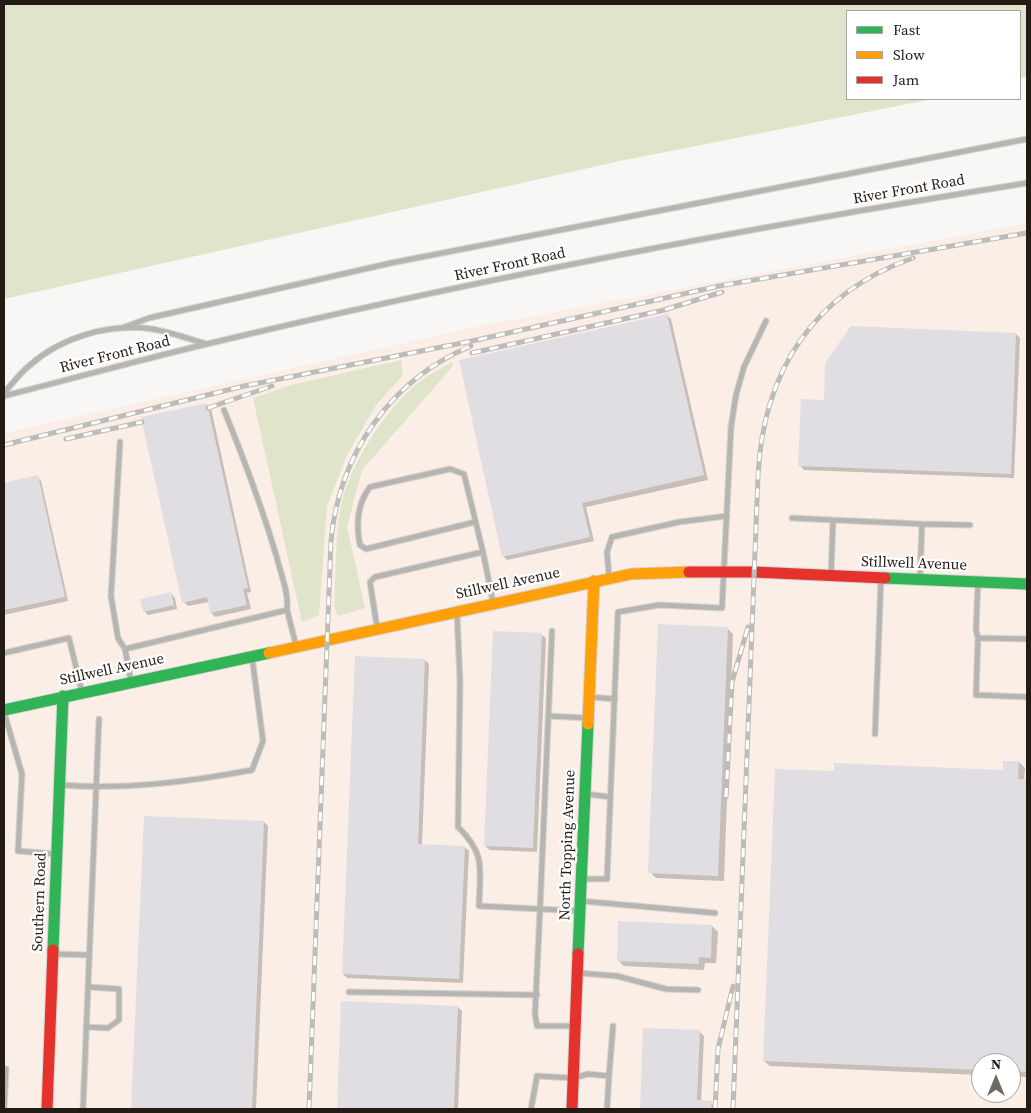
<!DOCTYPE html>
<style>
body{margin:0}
#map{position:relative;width:1031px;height:1113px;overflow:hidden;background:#f9f7f5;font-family:"Source Serif 4",serif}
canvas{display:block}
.frame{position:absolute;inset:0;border:5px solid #241b15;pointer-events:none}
.legend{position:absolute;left:846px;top:10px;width:175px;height:90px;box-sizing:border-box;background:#fff;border:1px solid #a7a4a1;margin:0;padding:6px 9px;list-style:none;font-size:15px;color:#241b15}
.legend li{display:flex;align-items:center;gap:10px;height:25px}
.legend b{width:25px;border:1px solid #a7a4a1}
.north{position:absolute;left:971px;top:1053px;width:50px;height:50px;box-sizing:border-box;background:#fff;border:1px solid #a7a4a1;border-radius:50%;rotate:0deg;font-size:14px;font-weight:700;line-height:20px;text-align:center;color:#241b15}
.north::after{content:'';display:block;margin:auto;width:18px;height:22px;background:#6f6863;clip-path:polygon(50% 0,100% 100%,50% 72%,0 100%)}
</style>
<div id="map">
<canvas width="1031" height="1113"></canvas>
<div class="frame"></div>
<ul class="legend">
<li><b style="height:6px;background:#30b455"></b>Fast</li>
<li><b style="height:6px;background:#ff9f0a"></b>Slow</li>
<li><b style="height:6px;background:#e5322d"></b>Jam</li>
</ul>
<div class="north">N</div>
</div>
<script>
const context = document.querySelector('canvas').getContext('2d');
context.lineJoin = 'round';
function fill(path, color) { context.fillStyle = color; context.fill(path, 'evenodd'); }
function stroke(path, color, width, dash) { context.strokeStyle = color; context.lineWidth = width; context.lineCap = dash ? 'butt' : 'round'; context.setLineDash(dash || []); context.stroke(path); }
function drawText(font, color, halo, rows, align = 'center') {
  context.font = font + ' "Source Serif 4",serif'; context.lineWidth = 4.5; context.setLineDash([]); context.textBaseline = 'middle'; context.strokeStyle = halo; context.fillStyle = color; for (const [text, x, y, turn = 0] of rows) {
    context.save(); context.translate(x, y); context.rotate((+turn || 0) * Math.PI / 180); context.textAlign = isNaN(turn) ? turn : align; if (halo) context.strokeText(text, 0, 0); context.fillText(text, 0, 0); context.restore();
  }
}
const built = new Path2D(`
 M1027,223v886h-1023v-676l476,-107zM981,1063h30v30h-30z`);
const green = new Path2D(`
 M4,4h1023v73l-7,1v-67h-173v88h86l-313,62 -616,138z
 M401,360l2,15 -27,30 -29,50 -20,51 -8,109 -17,7 -49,-224 38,-13z
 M452,362l1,4 -91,104 -15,57 18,81 -27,8 -4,-10c2,-31 1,-65 6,-96 8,-44 46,-103 82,-130 9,-7 20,-12 30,-18z`);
const shadow = new Path2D(`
 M667,315l4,4 37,161 -122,27 8,34 -87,19 -4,-4z
 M1016,334l4,4 -6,140 -210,-8 -4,-5z
 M206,404l5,4 40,184 -4,1 4,16 -36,8 -4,-5 -2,-10 -21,4 -4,-4z
 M37,477l4,4 27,120 -64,14v-131z
 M171,593l4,5 2,11 -29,6 -4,-4z
 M727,628l6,6 -9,247 -68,-3 -6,-6z
 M541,634l5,4 -9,214 -47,-2 -5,-4z
 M425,660l4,4 -7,181 42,2 5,4 -6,132 -116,-5 -4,-4z
 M1019,762l6,6 -1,12h3v297l-16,-1v-13h-30v12l-211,-9 -6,-5 71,-288 169,-2z
 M145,817l119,5 4,4 -12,283h-124z
 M712,926l6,6 -2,31h-11l-1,7 -80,-4 -6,-6z
 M342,1002l116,5 4,4 -4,98h-120z
 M644,1029l55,2 5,5 -3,66h10l4,7h-74z`);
const building = new Path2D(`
 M667,314l37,161 -122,28 8,34 -88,20 -43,-197z
 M851,326l165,7 -5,141 -213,-8 3,-67 23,1 1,-37z
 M207,403l41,185 -5,1 4,16 -37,8 -3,-16 -25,6 -41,-186z
 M38,475l27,122 -61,13v-127z
 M171,592l3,13 -31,7 -3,-13z
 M658,624l70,3 -10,249 -70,-3z
 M493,631l49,2 -9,215 -49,-2z
 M355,656l70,3 -7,185 47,2 -6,133 -117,-5z
 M1003,761h16l-1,18h9v293l-16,-1v-8h-30v7l-218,-9 12,-292 59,2v-8l169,7z
 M144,816l120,5 -12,288h-121z
 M618,921l94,4 -1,33 -12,-1v7l-82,-3z
 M341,1001l117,5 -4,103h-117z
 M643,1028l57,2 -3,70 15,1 -1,8h-71z`);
const lane = new Path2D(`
 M122,328l27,-10 242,-55 636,-124
 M4,393c8,-9 16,-20 26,-28 32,-28 79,-42 122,-36 18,3 37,10 55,15
 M4,396c68,-17 135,-36 203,-52 271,-65 545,-117 820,-161
 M224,410c20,49 38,97 53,148 4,17 12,35 10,52
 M120,442l-9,154 7,42 7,11
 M792,518l41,2
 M475,522l-109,27 -6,-4c-4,-20 -3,-41 10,-58l80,-18 14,5 19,78
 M922,524l48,1
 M831,575l2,-55 89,4 -2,54
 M609,577l-2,-25 5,-15 67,-15 48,-6
 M978,582l-2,48 2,8 49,1
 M457,613l3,69 -2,145c28,27 22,42 21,79l61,3 -5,105 2,12h36
 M377,627l-7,-45 5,-5 108,-25 10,50
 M552,631l-12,278 40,2
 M978,638l-2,57 51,2
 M4,653l65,-15 13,54
 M131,681l-6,-32 162,-39 9,35
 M590,697l25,2
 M4,712l18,62 -4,77 38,3
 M548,716l40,2
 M875,734l6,-156
 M60,785c65,5 128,-3 192,-15l11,-29 -11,-84
 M586,794l24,3
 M583,879h24l11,-267 41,-7 63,3 9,-181 5,-32 8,-28 22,-46
 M581,901l134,12
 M55,954l34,1
 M578,973l39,3 49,13 32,1
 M349,992l188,3
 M86,1027l22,1 11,-8v-31l-31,-2
 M609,1076l4,-50
 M4,1109l2,-40
 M83,1109l16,-390
 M531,1109l6,-33 36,2 15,-4 21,2 -2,33`);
const fast = new Path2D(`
 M885,578l142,6
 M4,710l265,-57
 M53,950l10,-254
 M578,954l10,-230`);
const slow = new Path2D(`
 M269,653l362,-79 58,-2
 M588,724l6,-143`);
const jam = new Path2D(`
 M689,572h65l131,6
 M47,1109l6,-159
 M572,1109l6,-155`);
const rail = new Path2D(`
 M472,353l192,-43 58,-18
 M208,408l64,-22
 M66,439l76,-17
 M4,445l240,-59 228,-45 247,-55 308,-53
 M726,797l6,-115 16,-55
 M309,1109l22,-568c8,-87 59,-161 140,-195
 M715,1109l3,-60 15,-63
 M733,1109l25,-633c5,-104 55,-183 155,-218`);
const streetNames = [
 ["River Front Road",909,190,-10],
 ["River Front Road",510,265,-12],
 ["River Front Road",115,355,-14],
 ["Stillwell Avenue",914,564,2],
 ["Stillwell Avenue",508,584,-12],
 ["Stillwell Avenue",112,670,-12],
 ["North Topping Avenue",568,845,-88],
 ["Southern Road",40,902,-88]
];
fill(built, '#faeee6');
fill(green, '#e0e4ca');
fill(shadow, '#0003');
fill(building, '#e1dee3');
stroke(lane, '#d6d4d2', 7);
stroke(fast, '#d6d4d2', 13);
stroke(slow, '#d6d4d2', 13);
stroke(jam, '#d6d4d2', 13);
stroke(lane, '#b7b5b2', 5);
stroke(fast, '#30b455', 11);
stroke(slow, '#ff9f0a', 11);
stroke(jam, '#e5322d', 11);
stroke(rail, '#bebcb9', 5);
stroke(rail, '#fff', 3, [9]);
drawText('15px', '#241b15', '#fff', streetNames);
</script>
